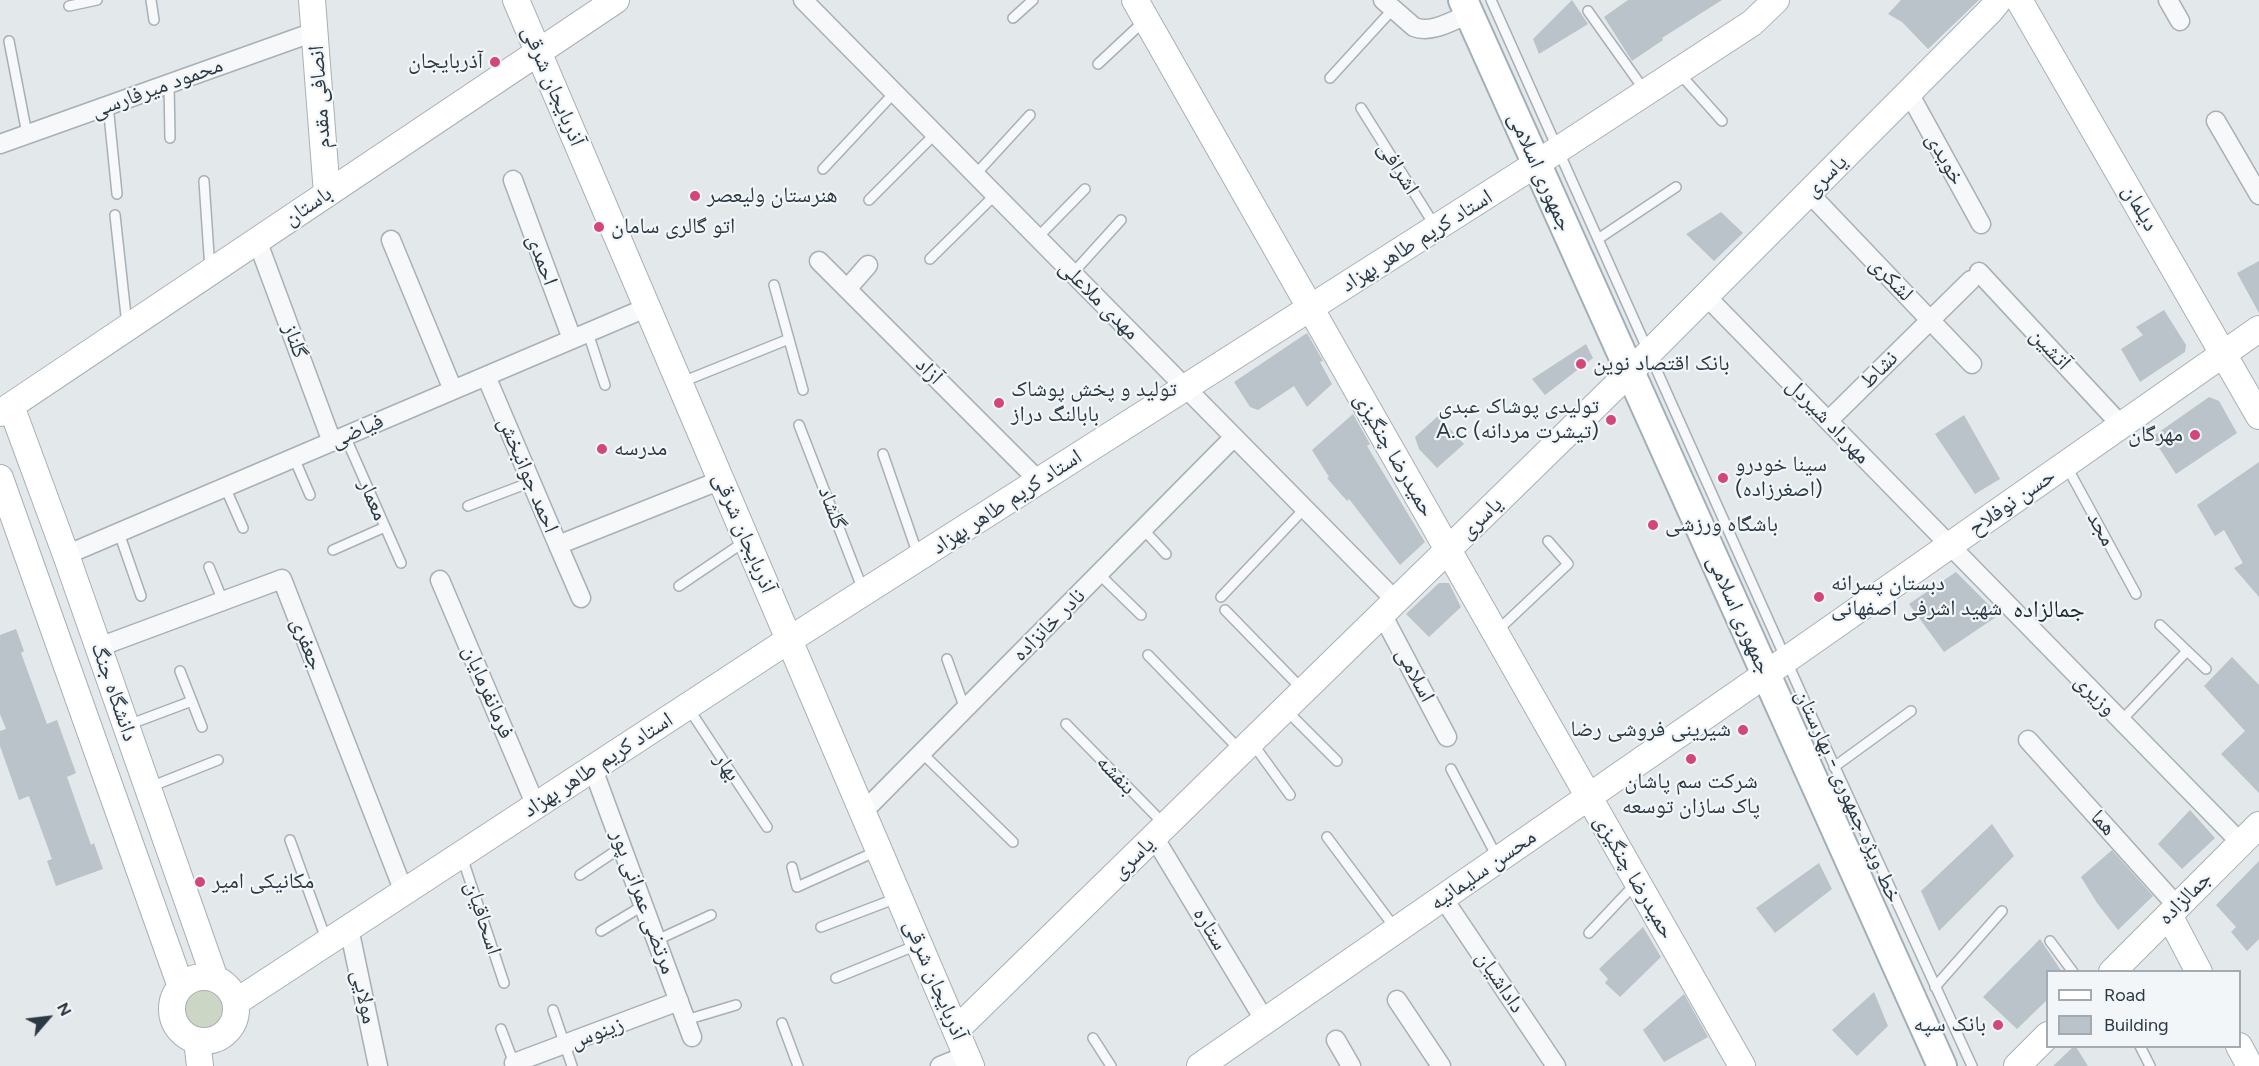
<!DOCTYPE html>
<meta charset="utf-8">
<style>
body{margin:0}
#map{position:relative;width:2259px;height:1066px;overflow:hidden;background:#e3e8eb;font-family:Figtree,sans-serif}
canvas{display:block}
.legend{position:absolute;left:2046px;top:970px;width:195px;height:78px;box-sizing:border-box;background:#f3f6f9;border:2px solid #a3aab1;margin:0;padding:8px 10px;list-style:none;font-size:18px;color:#2a3944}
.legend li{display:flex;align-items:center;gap:12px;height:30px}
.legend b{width:30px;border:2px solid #a3aab1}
.north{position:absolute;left:18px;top:988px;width:60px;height:60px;-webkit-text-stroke:4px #f3f6f9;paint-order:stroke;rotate:62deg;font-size:16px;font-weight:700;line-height:24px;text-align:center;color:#2a3944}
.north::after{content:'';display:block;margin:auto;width:21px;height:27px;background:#2a3944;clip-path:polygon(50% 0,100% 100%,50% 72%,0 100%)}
</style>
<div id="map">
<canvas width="2259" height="1066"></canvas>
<ul class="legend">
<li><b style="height:8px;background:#fff"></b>Road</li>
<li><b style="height:16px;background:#bac3c9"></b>Building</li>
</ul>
<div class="north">N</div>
</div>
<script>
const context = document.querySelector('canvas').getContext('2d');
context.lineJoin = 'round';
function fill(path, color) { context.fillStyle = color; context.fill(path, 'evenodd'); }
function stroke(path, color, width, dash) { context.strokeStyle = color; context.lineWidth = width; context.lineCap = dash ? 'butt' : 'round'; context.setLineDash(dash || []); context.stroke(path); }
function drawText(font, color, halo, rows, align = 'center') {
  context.font = font + ' Figtree,"Noto Naskh Arabic",sans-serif'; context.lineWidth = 4.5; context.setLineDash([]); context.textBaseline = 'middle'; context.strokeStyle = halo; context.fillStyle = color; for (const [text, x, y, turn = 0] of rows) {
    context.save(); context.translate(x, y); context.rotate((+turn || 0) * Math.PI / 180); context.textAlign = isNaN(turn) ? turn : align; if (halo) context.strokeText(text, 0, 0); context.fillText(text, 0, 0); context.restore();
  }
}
const green = new Path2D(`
 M185 1009a20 20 0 1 1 40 0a20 20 0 1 1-40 0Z`);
const building = new Path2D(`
 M1572,0l16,24 -49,30 -6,-15z
 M1628,0h94l-60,38 1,2 -31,21 -28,-44z
 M1901,0h78l-51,49 -26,-27 -14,-8z
 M1721,212l22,21 -29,28 -28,-27z
 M2259,261v52l-22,-40z
 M2164,310l22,35 -1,7 -45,30 -19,-33 22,-14 -7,-8z
 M1307,333l16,28 -3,1 12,22 -25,23 -13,-21 -36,24 -8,-3 -16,-25z
 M1586,344l7,14 -48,37 -13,-16z
 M2209,397l10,4 18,32 -61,41 -24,-37z
 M1353,414l17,30 -3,2 58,96 -25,23 -51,-66 -2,2 -20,-23 2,-1 -17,-27z
 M1964,415l36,64 -25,15 -40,-60z
 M1438,416l26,28 -27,24 -18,-19 -4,-12z
 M2259,462v135l-25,-29 9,-5 -19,-33 -9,6 -18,-31z
 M1956,572l43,43 -55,37 -35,-48z
 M1439,583h10l12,24 -32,30 -23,-23z
 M16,629l8,22 -3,2 26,71 10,-4 19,53 -9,4 24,68 3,-2 9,26 -47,17 -9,-25 5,-2 -23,-63 -10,4 -19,-54v-15l6,-2 -6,-15v-79z
 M2232,657l27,28v108l-38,-39 24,-23 -41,-45z
 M2190,810l25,28 -33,31 -24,-25z
 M1992,824l22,32 -75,75 -18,-40z
 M2112,850l41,46 -35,34 -21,-27 -16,-26z
 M2259,861v78l-12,12 -16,-19 5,-5 -20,-22z
 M1819,863l13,26 -57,44 -19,-25z
 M1643,927l18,30 -41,40 -15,-14 3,-4 -9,-10z
 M2040,939l22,33h-14v27l-31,30 -34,-32z
 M1874,992l14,34 -31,30 -25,-26z
 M1684,994l24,43 -44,25 -21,-32z
 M2073,1047h3l12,19h-35z`);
const lane = new Path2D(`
 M151,0l3,20
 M1491,0l315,704 166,362
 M69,6l28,-6
 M1588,11l57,80
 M1013,18l20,-18
 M9,41l18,93
 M1098,64l46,-43
 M1680,74l42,47
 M1330,78l63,-69
 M169,83l1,55
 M108,105l9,89
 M1361,108l74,118
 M823,169l71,-76
 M975,175l55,-60
 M204,181l6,89
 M869,200l66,-66
 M115,215l12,110
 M1037,238l48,-49
 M1598,239l78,-52
 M930,259l65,-64
 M1073,273l48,-53
 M774,285l29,105
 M588,333l17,52
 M682,382l107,-43
 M799,425l64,165
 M345,436l56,127
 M883,454l35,101
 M294,458l16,37
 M2067,467l69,127
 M225,487l18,41
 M468,506l63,-24
 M1143,529l23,25
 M119,533l22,63
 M333,550l52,-23
 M209,567l14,34
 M1099,574l42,41
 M679,586l65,-44
 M1221,597l84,-89
 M1225,610l78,80
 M2160,625l46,44
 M1497,631l71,-67 -20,-23
 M1148,655l92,95
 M947,659l18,50
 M180,671l22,56
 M689,709l78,118
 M1287,711l50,50
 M2121,721l66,-70
 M1066,724l98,100
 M128,725l64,-24
 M1253,744l37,51
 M922,753l91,89
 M1834,767l77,-56
 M1451,769l46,88
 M150,787l68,-27
 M1327,837l68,91
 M290,840l36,99
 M462,857l42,126
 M792,867l5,20 80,-36
 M580,875l43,-29
 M821,927l76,-29
 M601,931l43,-26
 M1589,933l48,-51
 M657,940l54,-25
 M2050,941l23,31
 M836,978l81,-33
 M1935,987l67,-76
 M553,1010l19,56
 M686,1020l50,-15
 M782,1023l16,43
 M501,1029l14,37
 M1093,1038l18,28
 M2140,1046l10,20`);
const street = new Path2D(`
 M803,0l593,601
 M1383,0l31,27c18,7 39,-7 55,-13
 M2168,0l12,21
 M1909,93l72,131
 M2216,121l43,74
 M0,144l314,-112
 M513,180l59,159
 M1809,193l163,171
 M257,240l75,202
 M391,240l62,150
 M819,261l220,220
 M1979,272l142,153
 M847,289l21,-24
 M1706,296l535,547
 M486,376l72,169 163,-65
 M1828,421l143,-141
 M558,545l23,53
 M66,555l582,-248
 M440,580l96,226
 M1382,614l65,123
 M99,647l183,-68 122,313
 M2028,740l149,166
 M593,769l99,268
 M863,812l371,-375
 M1154,837l111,184
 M1443,898l113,168
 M349,928l29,138
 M1397,1000l44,66
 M1336,1040l15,26
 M514,1063l165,-62
 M940,1066l27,-11`);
const secondary = new Path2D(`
 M312,0l15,194
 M516,0l455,1066
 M1135,0l607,1066
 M2019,0l240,416
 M11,406l55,149 149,424
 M0,413l616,-413
 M0,478l181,509
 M2169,915l30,57
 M2112,972l147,-147
 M172 1009a32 32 0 1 1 64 0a32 32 0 1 1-64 0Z
 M236,1002l539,-353 761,-485 216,-141 24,-23
 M956,1030l674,-658 361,-362 8,-10
 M197,1040l3,26
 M2239,1046l11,20
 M1200,1066l566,-392 493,-345
 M2017,1066l31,-31`);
const primary = new Path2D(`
 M1463,0l479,1066`);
const markers = [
 [495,62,6,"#d3467a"],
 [695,196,6,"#d3467a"],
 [599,227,6,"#d3467a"],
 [1581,364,6,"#d3467a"],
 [999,403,6,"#d3467a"],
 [1611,420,6,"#d3467a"],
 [2195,435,6,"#d3467a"],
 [602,449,6,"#d3467a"],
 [1723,478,6,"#d3467a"],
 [1653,525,6,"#d3467a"],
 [1819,597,6,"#d3467a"],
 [1743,730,6,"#d3467a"],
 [1691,759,6,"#d3467a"],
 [200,882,6,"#d3467a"],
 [1998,1025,6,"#d3467a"]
];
const poiNames = [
 ["آذربایجان",483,62,"right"],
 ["هنرستان ولیعصر",707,196],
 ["اتو گالری سامان",611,227],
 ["بانک اقتصاد نوین",1593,364],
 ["تولید و پخش پوشاک",1011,390],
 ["بابالنگ دراز",1011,415],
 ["تولیدی پوشاک عبدی",1599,407,"right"],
 ["A.c (تیشرت مردانه)",1599,432,"right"],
 ["مهرگان",2183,435,"right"],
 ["مدرسه",614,449],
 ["سینا خودرو",1735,465],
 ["(اصغرزاده)",1735,490],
 ["باشگاه ورزشی",1665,525],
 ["دبستان پسرانه",1831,584],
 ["شهید اشرفی اصفهانی",1831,609],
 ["شیرینی فروشی رضا",1731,730,"right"],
 ["شرکت سم پاشان",1691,782,"center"],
 ["پاک سازان توسعه",1691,807,"center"],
 ["مکانیکی امیر",212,882],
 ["بانک سپه",1986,1025,"right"]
];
const streetNames = [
 ["آذربایجان شرقی",553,86,67],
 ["محمود میرفارسی",157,88,-20],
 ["انصافی مقدم",320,97,-94],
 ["خویدی",1945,159,61],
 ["اشرافی",1398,168,58],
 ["جمهوری اسلامی",1540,172,66],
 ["یاسری",1826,176,-45],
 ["باستان",308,206,-34],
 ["دیلمان",2140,208,60],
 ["استاد کریم طاهر بهزاد",1417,241,-32],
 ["احمدی",542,260,70],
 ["لشکری",1891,279,46],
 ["مهدی ملاعلی",1099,300,45],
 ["گلناز",295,341,70],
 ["آتشین",2050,349,47],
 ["نشاط",1879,370,-45],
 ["آزاد",929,371,45],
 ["مهرداد شیردل",1828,421,46],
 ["فیاضی",357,431,-23],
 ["حمیدرضا چنگیزی",1394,455,60],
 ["احمد جوانبخش",528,475,67],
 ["معمار",373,500,67],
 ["استاد کریم طاهر بهزاد",1007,502,-33],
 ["حسن نوفلاح",2012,502,-35],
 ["گلشاد",832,508,69],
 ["یاسری",1481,518,-44],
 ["مجد",2101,529,61],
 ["آذربایجان شرقی",744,533,67],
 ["جمهوری اسلامی",1739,615,66],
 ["نادر خانزاده",1049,625,-45],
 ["جعفری",307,644,69],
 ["اسلامی",1415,675,62],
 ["دانشگاه جنگ",114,692,71],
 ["فرمانفرمایان",488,692,67],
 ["وزیری",2095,695,46],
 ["استاد کریم طاهر بهزاد",598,765,-33],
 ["بهار",727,767,56],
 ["بنفشه",1116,775,46],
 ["خط ویژه جمهوری - بهارستان",1848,796,66],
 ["هما",2103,823,48],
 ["یاسری",1133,858,-44],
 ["محسن سلیمانیه",1483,870,-35],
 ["حمیدرضا چنگیزی",1634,877,60],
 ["جمالزاده",2185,898,-45],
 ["مرتضی عمرانی پور",643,902,70],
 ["اسحاقیان",483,918,72],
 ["ستاره",1210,929,59],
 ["آذربایجان شرقی",935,980,67],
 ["داداشیان",1500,982,56],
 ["مولایی",364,997,78],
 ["زینوس",597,1033,-21]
];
const neighbourhoodNames = [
 ["جمالزاده",2049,610]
];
fill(green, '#ccd6c4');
fill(building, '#bac3c9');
stroke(lane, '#a8b0b6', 12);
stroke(street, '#a8b0b6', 21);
stroke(secondary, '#a8b0b6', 28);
stroke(primary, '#a2afb8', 32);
stroke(lane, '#f6f8f9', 9);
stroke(street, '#f6f8f9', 18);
stroke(secondary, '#fff', 26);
stroke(primary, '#fff', 28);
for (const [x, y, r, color] of markers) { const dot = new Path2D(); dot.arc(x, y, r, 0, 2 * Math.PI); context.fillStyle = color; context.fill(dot); stroke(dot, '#f3f6f9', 2); }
drawText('22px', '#2a3944', '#f3f6f9', poiNames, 'left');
drawText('22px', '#2a3944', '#f3f6f9', streetNames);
drawText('24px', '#1c2a35', '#f3f6f9', neighbourhoodNames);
</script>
